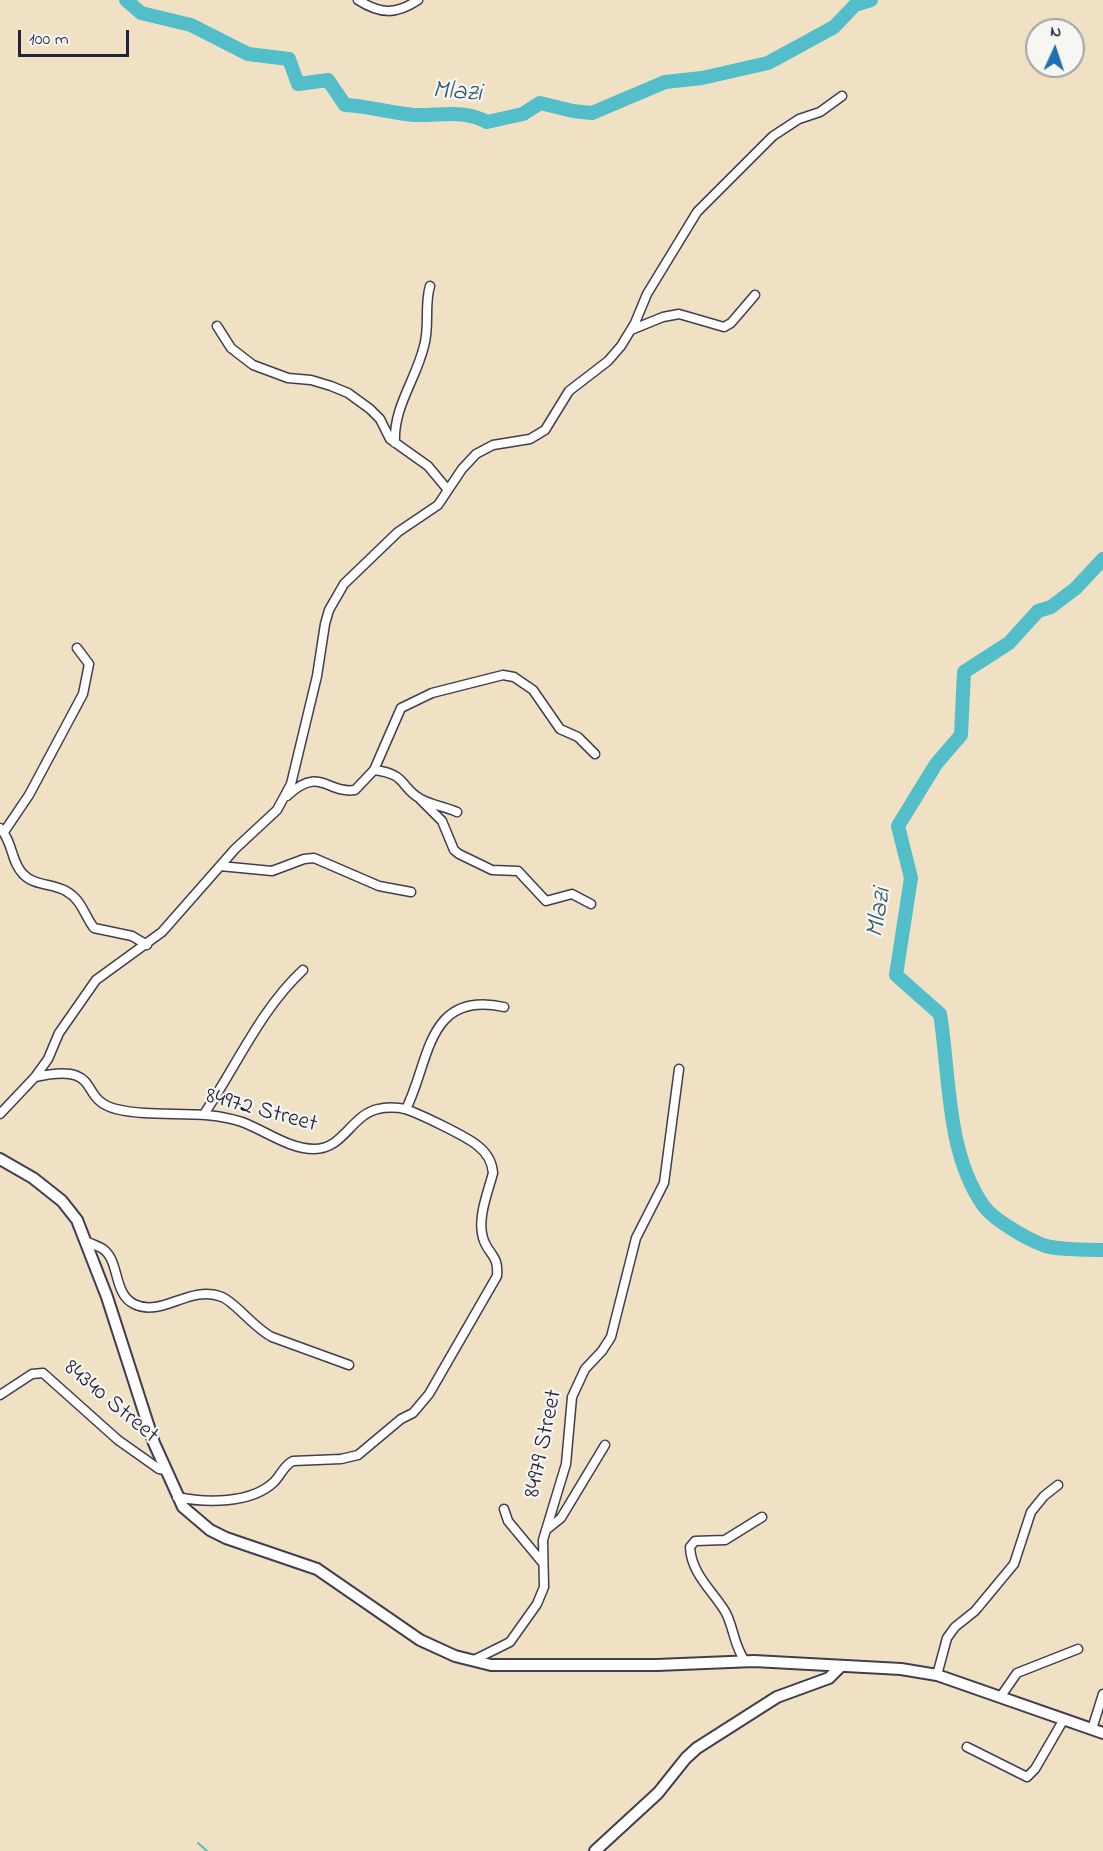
<!DOCTYPE html>
<style>
body{margin:0}
#map{position:relative;width:1103px;height:1851px;overflow:hidden;background:#f0e0c4;font-family:"Indie Flower",sans-serif}
canvas{display:block}
.north{position:absolute;left:1025px;top:18px;width:60px;height:60px;box-sizing:border-box;background:#f6f6f2;border:2px solid #a1a1a9;border-radius:50%;rotate:3deg;font-size:16px;font-weight:700;line-height:24px;text-align:center;color:#22223b}
.north::after{content:'';display:block;margin:auto;width:21px;height:27px;background:#1f6fb2;clip-path:polygon(50% 0,100% 100%,50% 72%,0 100%)}
.scale{position:absolute;left:18px;top:30px;width:111px;height:27px;box-sizing:border-box;border:3px solid #22223b;border-top:0;padding-left:8px;font-size:18px;line-height:21px;white-space:nowrap;color:#22223b;-webkit-text-stroke:4px #f6f6f2;paint-order:stroke}
</style>
<div id="map">
<canvas width="1103" height="1851"></canvas>
<div class="north">N</div>
<div class="scale">100 m</div>
</div>
<script>
const context = document.querySelector('canvas').getContext('2d');
context.lineJoin = 'round';
function stroke(path, color, width, dash) { context.strokeStyle = color; context.lineWidth = width; context.lineCap = dash ? 'butt' : 'round'; context.setLineDash(dash || []); context.stroke(path); }
function drawText(font, color, halo, rows, align = 'center') {
  context.font = font + ' "Indie Flower",sans-serif'; context.lineWidth = 4.5; context.setLineDash([]); context.textBaseline = 'middle'; context.strokeStyle = halo; context.fillStyle = color; for (const [text, x, y, turn = 0] of rows) {
    context.save(); context.translate(x, y); context.rotate((+turn || 0) * Math.PI / 180); context.textAlign = isNaN(turn) ? turn : align; if (halo) context.strokeText(text, 0, 0); context.fillText(text, 0, 0); context.restore();
  }
}
const stream = new Path2D(`
 M198,1843l9,8`);
const river = new Path2D(`
 M126,0l15,13 50,12 57,29 41,5 9,25 30,-4 17,25c24,1 45,8 69,10 26,1 49,-6 73,7l36,-8 17,-11 33,8 19,2 73,-31 37,-4 66,-15 66,-36 21,-22 16,-5
 M1103,559l-27,29 -25,19 -13,4 -29,32 -45,29 -3,63 -25,29 -38,62 13,52 -15,97 44,39c10,61 6,138 43,191 9,14 44,34 60,40 18,6 42,4 60,5`);
const minor = new Path2D(`
 M358,0c22,14 38,15 60,0
 M217,326l14,22 22,17 35,13 23,2 20,6 17,7 22,16 10,10 10,20 38,27 20,24
 M631,330l32,-13 16,-3 45,13 7,-4 24,-28
 M395,443c-2,-36 21,-63 29,-97 6,-20 0,-40 6,-60
 M374,770l27,-62 31,-15 71,-18 11,2 19,13 27,39 18,8 17,17
 M287,796c33,-31 40,-2 68,-6l19,-20c34,4 26,18 47,29 11,6 25,8 36,13
 M420,799l22,22 12,29 5,4 33,16 26,1 28,30 26,-7 19,10
 M0,828c13,14 11,34 23,46 11,12 29,9 43,17 16,9 18,24 28,37l38,8 15,9
 M4,832l25,-37 54,-101 6,-30 -12,-16
 M220,866l52,5 32,-12 10,-1 65,28 32,6
 M35,1077c70,-15 41,22 81,32 41,10 85,-1 126,13 24,9 47,27 72,27 30,0 37,-34 64,-40 7,-2 19,-2 27,0 13,4 63,28 73,37 9,7 14,15 15,27 -5,19 -16,45 -10,65 5,17 16,16 14,38l-68,118 -16,19 -12,6 -43,36 -17,4 -48,2c-9,4 -12,14 -19,21 -23,22 -68,21 -97,15
 M406,1109c24,-47 20,-119 98,-102
 M0,1114l35,-37 13,-18 11,-26 37,-53 66,-48 73,-83 42,-39 14,-26 26,-108 8,-52 4,-14 15,-26 54,-52 40,-27 24,-36 14,-15 17,-9 37,-6 15,-9 24,-39 39,-30 13,-15 14,-23 12,-29 50,-82 76,-76 26,-17 21,-7 22,-16
 M204,1114c32,-47 56,-104 99,-144
 M86,1241c5,3 13,5 17,8 17,12 10,45 31,55 28,14 56,-20 88,-7 13,5 32,31 50,40l77,28
 M0,1395l32,-21 11,-1 75,67 41,29 6,1
 M504,1509l4,12 34,41
 M546,1530l15,-12 44,-73
 M472,1661l38,-19 27,-38 7,-17 -1,-47 23,-76 6,-67 13,-28 17,-18 9,-14 25,-99 28,-55 15,-114
 M745,1661c-11,-15 -11,-32 -19,-48 -12,-21 -35,-39 -36,-66l5,-6 30,-1 37,-23
 M937,1675l10,-37 8,-11 20,-16 39,-47 17,-52 13,-16 14,-11
 M1001,1696l16,-23 61,-24
 M1092,1729l11,-35
 M967,1747l60,30 8,-8 29,-50`);
const tertiary = new Path2D(`
 M0,1159l33,19 29,23 15,19 30,77 47,146 29,64 27,23 16,8 91,31 103,71 35,16 36,9h166l97,-4 147,8 36,6 166,58
 M595,1851l63,-58 28,-35 11,-10 80,-51 52,-19 12,-12`);
const streetNames = [
 ["84972 Street",261,1112,15],
 ["84340 Street",110,1403,40],
 ["84979 Street",545,1444,-78]
];
const waterNames = [
 ["Mlazi",457,94,4],
 ["Mlazi",881,913,-81]
];
stroke(stream, '#51bec9', 2);
stroke(river, '#51bec9', 14);
stroke(minor, '#413e50', 11);
stroke(tertiary, '#413e50', 14);
stroke(minor, '#fff', 8);
stroke(tertiary, '#fff', 10);
drawText('24px', '#22223b', '#f6f6f2', streetNames);
drawText('italic 26px', '#32596d', '#f6f6f2', waterNames);
</script>
